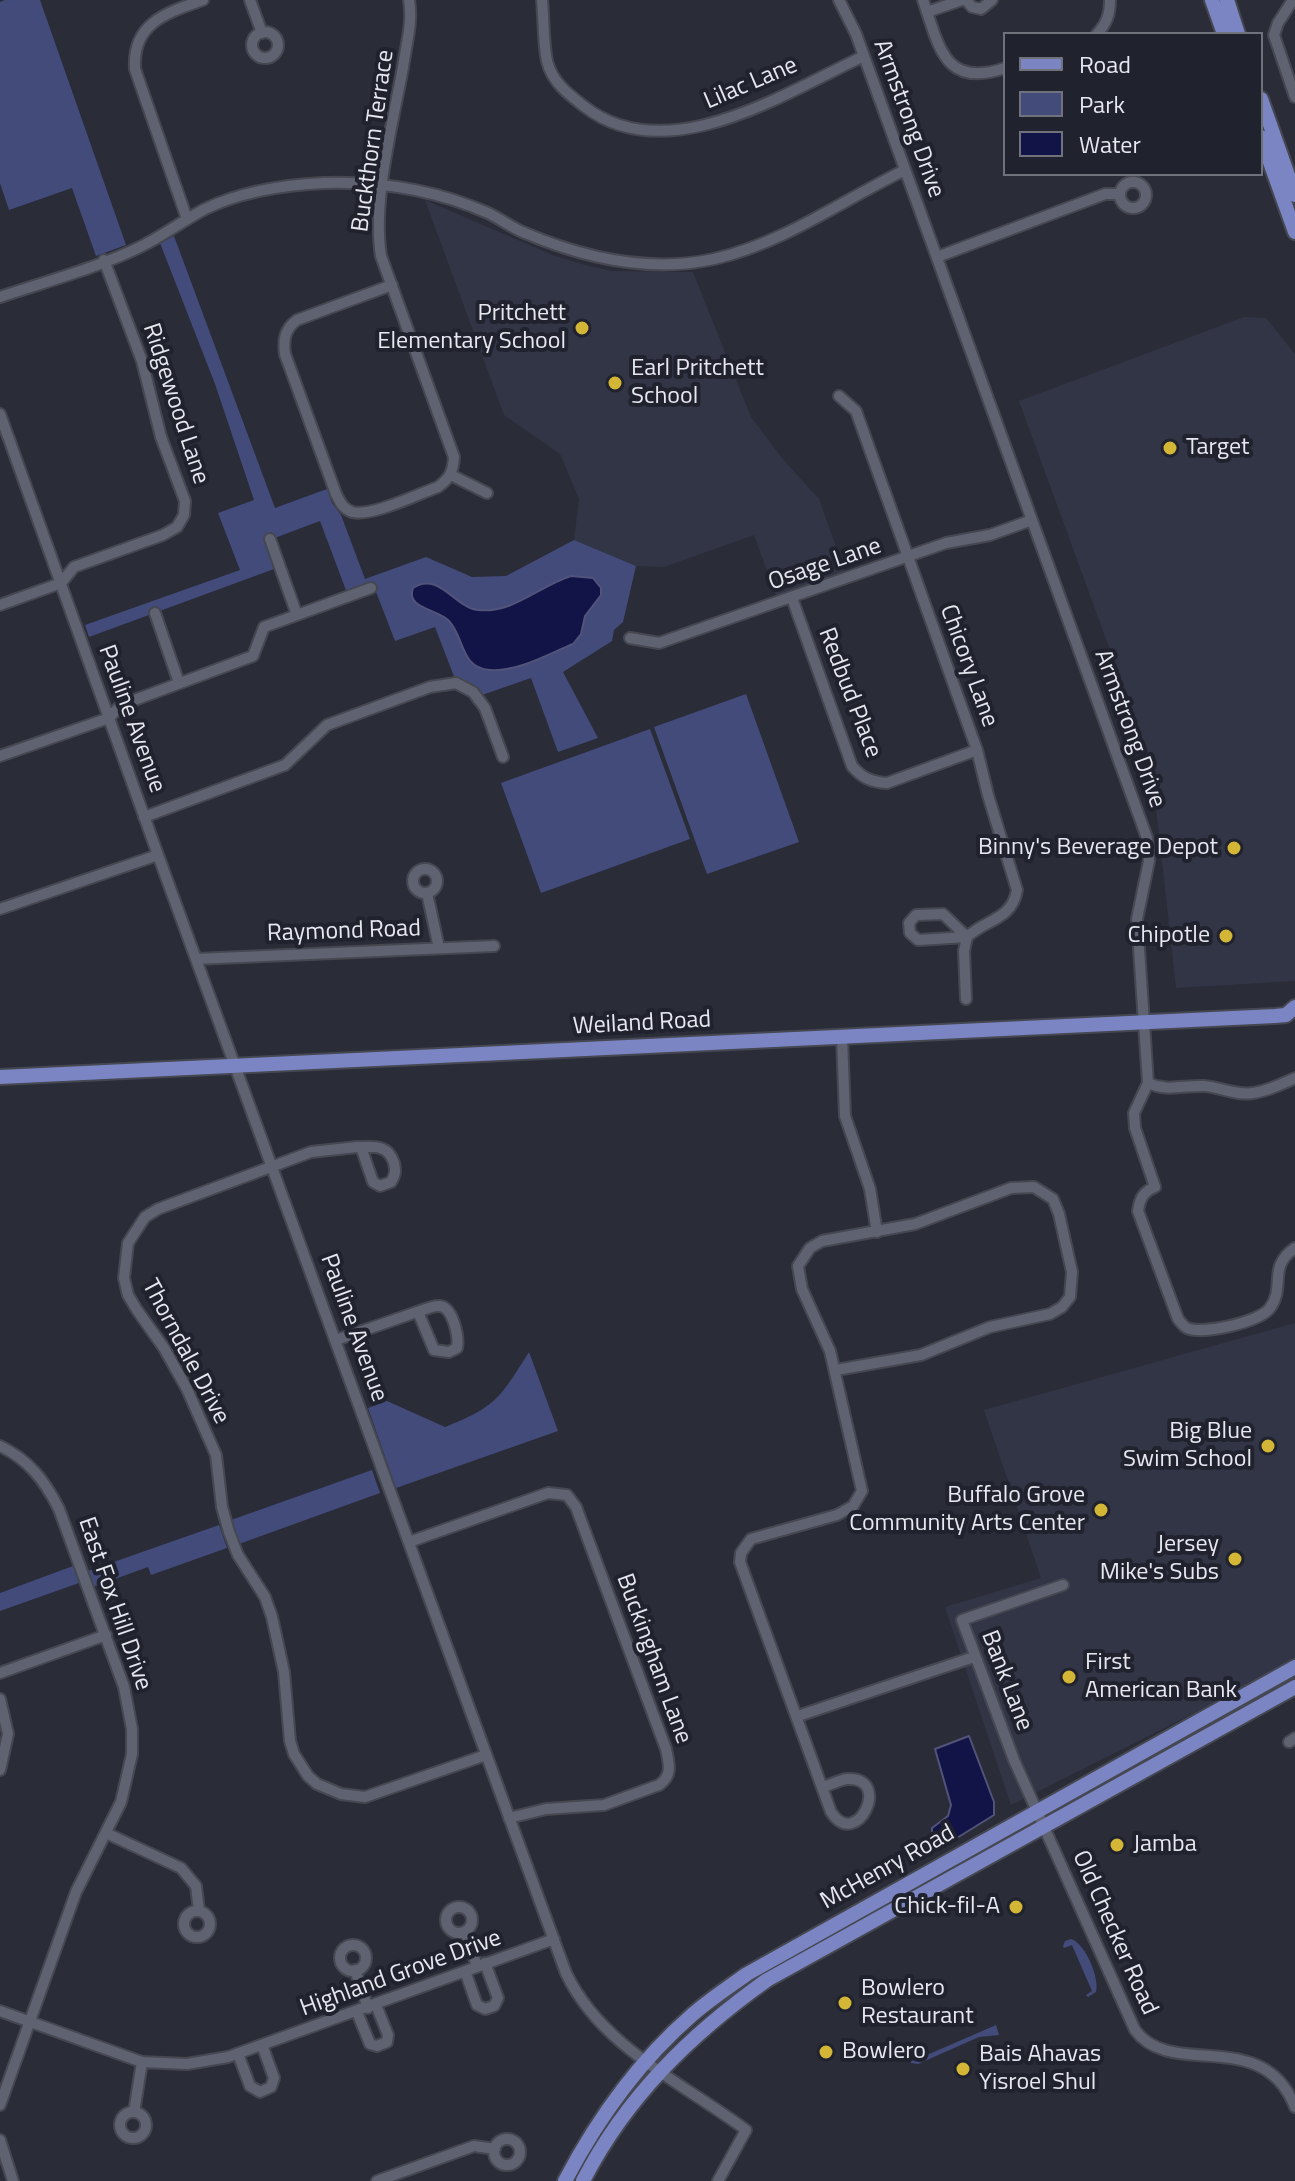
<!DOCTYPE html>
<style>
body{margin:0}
#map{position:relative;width:1295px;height:2181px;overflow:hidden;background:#2a2c38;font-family:"Titillium Web",sans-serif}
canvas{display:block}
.legend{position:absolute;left:1003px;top:32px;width:260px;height:144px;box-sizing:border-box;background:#20222e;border:2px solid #6f717b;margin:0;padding:10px 14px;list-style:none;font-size:24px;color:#e6e7ef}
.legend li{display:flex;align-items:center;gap:16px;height:40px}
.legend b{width:40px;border:2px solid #6f717b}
</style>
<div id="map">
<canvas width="1295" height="2181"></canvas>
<ul class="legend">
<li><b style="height:10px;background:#7b85c3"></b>Road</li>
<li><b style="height:22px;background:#434b7b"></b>Park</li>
<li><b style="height:22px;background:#121346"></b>Water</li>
</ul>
</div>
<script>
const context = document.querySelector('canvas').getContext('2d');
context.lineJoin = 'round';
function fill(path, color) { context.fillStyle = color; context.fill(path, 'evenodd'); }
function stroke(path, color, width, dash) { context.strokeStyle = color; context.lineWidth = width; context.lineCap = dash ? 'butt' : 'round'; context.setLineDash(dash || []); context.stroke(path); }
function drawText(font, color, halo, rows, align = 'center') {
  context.font = font + ' "Titillium Web",sans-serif'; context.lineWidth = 8; context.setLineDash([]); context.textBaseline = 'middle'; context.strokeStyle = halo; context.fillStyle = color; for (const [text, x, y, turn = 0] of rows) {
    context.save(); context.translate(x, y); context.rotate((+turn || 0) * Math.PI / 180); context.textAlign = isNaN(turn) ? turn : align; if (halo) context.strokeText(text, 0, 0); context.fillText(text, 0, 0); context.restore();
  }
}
const built = new Path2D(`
 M425,200l130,56 30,9 27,6 81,1 58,145 31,41 37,41 27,76 -69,23 -23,-63 -90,32 -28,-1 -62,-26 5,-41 -19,-45 -56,-39z
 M1244,317l22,1 29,36v627l-119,7 -25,-226 -132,-361z
 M1295,1323v336l-57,32 -227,114 -66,-198 96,-29 -57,-168z`);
const green = new Path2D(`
 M5,0h35l86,245 -30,11 -24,-68 -63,22 -9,-27v-181z
 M174,236l101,272 52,-19 5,14 9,12 24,64 61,-22 46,20 34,-1 68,-36 62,26 -13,56 -9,8 -2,11 -49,31 35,66 -40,14 -27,-74 -49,17 -15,-12 -12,-4 -20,-52 -40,14 -22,-57 -26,9 -27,-72 -56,21 10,27 -185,68 -4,-12 155,-55 -22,-57 36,-13 -39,-116 -55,-141z
 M746,694l53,148 -92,32 -53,-147z
 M650,729l40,110 -149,54 -40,-110z
 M529,1352l29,79 -162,57 -28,-80 19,-7 58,26c51,-20 55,-29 84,-75z
 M372,1470l8,23 -141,51 -8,-24z
 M219,1525l8,23 -76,27 -3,-8 -55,20 -5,-16z
 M73,1566l6,17 -79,28v-18z
 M1071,1939c14,4 29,39 25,53l-8,5 -2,-2 6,-4 -20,-46 -8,3 -1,-2 2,-5z
 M996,2025l3,10 -20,2 -61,27 -7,-1 -3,-6 2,-2 3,6z`);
const water = new Path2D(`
 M571,576l22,2 8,10v7l-16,21 -4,18 -8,10c-25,10 -55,28 -83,26 -30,-2 -25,-32 -41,-49 -10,-12 -44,-12 -36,-33 26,-17 41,19 65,22 35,4 61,-24 93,-34z
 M969,1736l25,66v13l-55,34 -7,-10v-11l16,-12 3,-11 -16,-56z`);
const minor = new Path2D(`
 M250,0l12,33
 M542,0c2,20 1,42 5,61 5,21 21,33 38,46 82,63 200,-14 279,-51
 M839,0l17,34 291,804 2,23 -12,58 11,164 -14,30 1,15 20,59c-12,5 -15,11 -17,24l40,108c2,2 6,8 9,9 16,7 73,-6 83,-20 16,-22 -3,-41 25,-60
 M923,0c16,46 21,89 82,68
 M966,0l6,7 9,2 11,-9
 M1293,0l-15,23 -4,12 21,62
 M927,12l35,-12
 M252 45a13 13 0 1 1 26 0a13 13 0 1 1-26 0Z
 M1097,34c10,-11 13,-20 13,-34
 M1120 195a13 13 0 1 1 26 0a13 13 0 1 1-26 0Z
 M187,219l-52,-150c-3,-46 31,-56 68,-69
 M937,257l168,-63h15
 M392,285l-95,35c-12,9 -14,19 -12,34l51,140c4,8 7,15 16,18 20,5 66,-18 86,-25 12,-9 15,-15 16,-30l-73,-201c-9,-55 12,-133 22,-189 3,-22 10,-45 6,-67
 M0,297c47,-16 98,-29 142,-51 22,-11 42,-26 63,-37 35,-17 79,-24 118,-26 56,-2 113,7 165,30 13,6 24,15 37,20 59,25 125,40 189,26 70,-16 127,-58 191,-89
 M839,396l17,15 121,339 11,45 29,95c-5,30 -31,29 -50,47l-3,14 2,48
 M0,414l158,441 408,1118c35,74 117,110 180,157l-28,51
 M451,475l36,18
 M270,539l27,76
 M61,583l13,-16 89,-32 14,-8 7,-12 1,-14 -24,-64 -19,-76 -38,-101
 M792,598l60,168c10,12 19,16 35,17l90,-33
 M0,605l61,-22
 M155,613l24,70
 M630,638l29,5 287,-100 44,-8 42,-15
 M0,756l109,-38 12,-13 132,-49 11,-29 107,-39
 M144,817l141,-52 42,-40 103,-38 26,-4 17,9 12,16 18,49
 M413 881a12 12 0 1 1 24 0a12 12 0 1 1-24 0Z
 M427,893l12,55
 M0,909l158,-54
 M943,914l24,23 -49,3 -8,-7 -1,-10 7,-8z
 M196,959l298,-13
 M842,1037l3,79 25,73 7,43
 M1148,1083c19,9 35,2 56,3 17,1 32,10 49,7 15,-2 29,-9 42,-15
 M361,1147l12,35 7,4 11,-4c4,-7 5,-10 3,-19 -6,-19 -20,-16 -37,-16l-46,5 -153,57 -13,8 -17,26 -4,35 4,17 9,15 27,38 23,41 29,66 6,52 7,25 9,23 27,42 7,20 12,55 6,69 4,13 14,22 9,8 24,10 24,3 121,-42
 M336,1340c26,-9 52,-18 78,-27 7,-2 17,-7 24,-7 15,-1 21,31 19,42l-8,4 -15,-2 -16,-38
 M0,1446c29,14 45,35 59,63l65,178 8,42v25l-11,48 -45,90 -76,213
 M409,1542l139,-49 19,2 9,12 90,242c3,15 7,26 -7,36l-55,20 -58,4 -37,9
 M1063,1585l-101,35 52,140 121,270c36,50 128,-5 160,77
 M0,1673l106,-38
 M0,1699l8,35 -8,36
 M798,1716l176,-59
 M1289,1742l6,-4
 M823,1787c7,-2 16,-7 24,-8 46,-3 10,73 -16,33l-91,-250 1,-9 10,-14 86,-24 16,-9 9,-15 -32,-140 -28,-62 -4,-23 12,-18 12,-7 93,-17 96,-36 23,-1 19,12 6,15 13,58 -2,25 -8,10 -12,7 -60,13 -69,28 -85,15
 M106,1833l75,35 15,18 3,25
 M446 1920a13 13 0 1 1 26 0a13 13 0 1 1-26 0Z
 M184 1924a13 13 0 1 1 26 0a13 13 0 1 1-26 0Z
 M465,1931l12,35
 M340 1958a13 13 0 1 1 26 0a13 13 0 1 1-26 0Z
 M355,1970l13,38
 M465,1971l12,34 8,4 9,-3 4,-8 -13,-35
 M0,2011l142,51 45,2 41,-7 326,-118
 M357,2012l13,32 7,2 10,-4 1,-7 -12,-30
 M238,2054l12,32 10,6 11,-5 3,-9 -12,-33
 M134,2112l8,-50
 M120 2125a13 13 0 1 1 26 0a13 13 0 1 1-26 0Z
 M494 2152a13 13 0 1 1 26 0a13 13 0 1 1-26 0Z
 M0,2140l13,41
 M377,2181l97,-35 21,3`);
const major = new Path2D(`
 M1212,0l12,34
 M1227,0l11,34
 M1261,99l34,96
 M1261,137l34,95
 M0,1077l1275,-61 11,-1 9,-8
 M565,2181c33,-63 73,-119 127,-166 17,-15 37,-28 55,-41l548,-307
 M583,2181c43,-84 108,-147 184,-201l528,-293`);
const markers = [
 [582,328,8,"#d3b635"],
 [615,383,8,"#d3b635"],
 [1170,448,8,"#d3b635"],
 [1234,848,8,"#d3b635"],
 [1226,936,8,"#d3b635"],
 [1268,1446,8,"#d3b635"],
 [1101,1510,8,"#d3b635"],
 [1235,1559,8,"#d3b635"],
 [1069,1677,8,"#d3b635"],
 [1117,1845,8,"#d3b635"],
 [1016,1907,8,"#d3b635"],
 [845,2003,8,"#d3b635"],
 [826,2052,8,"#d3b635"],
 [963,2069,8,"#d3b635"]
];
const streetNames = [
 ["Lilac Lane",751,84,-23],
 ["Armstrong Drive",908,119,70],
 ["Buckthorn Terrace",374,141,-82],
 ["Ridgewood Lane",175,404,72],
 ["Osage Lane",825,565,-19],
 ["Chicory Lane",968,666,70],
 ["Redbud Place",849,693,69],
 ["Pauline Avenue",131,719,70],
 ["Armstrong Drive",1129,729,70],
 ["Raymond Road",344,932,-2],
 ["Weiland Road",642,1024,-3],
 ["Pauline Avenue",353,1328,70],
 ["Thorndale Drive",185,1352,62],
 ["East Fox Hill Drive",114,1604,71],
 ["Buckingham Lane",653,1659,70],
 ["Bank Lane",1006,1681,69],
 ["McHenry Road",888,1868,-29],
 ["Old Checker Road",1114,1933,66],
 ["Highland Grove Drive",401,1974,-20]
];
const poiNames = [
 ["Pritchett",566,314],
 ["Elementary School",566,342],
 ["Earl Pritchett",631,369,"left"],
 ["School",631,397,"left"],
 ["Target",1186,448,"left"],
 ["Binny's Beverage Depot",1218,848],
 ["Chipotle",1210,936],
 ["Big Blue",1252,1432],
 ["Swim School",1252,1460],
 ["Buffalo Grove",1085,1496],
 ["Community Arts Center",1085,1524],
 ["Jersey",1219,1545],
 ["Mike's Subs",1219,1573],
 ["First",1085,1663,"left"],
 ["American Bank",1085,1691,"left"],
 ["Jamba",1133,1845,"left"],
 ["Chick-fil-A",1000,1907],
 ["Bowlero",861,1989,"left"],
 ["Restaurant",861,2017,"left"],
 ["Bowlero",842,2052,"left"],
 ["Bais Ahavas",979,2055,"left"],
 ["Yisroel Shul",979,2083,"left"]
];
fill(built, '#323546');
fill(green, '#434b7b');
fill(water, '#121346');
stroke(water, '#525379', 2);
stroke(minor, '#454751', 14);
stroke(major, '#454751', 18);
stroke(minor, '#5f6270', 10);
stroke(major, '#7b85c3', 14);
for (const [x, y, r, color] of markers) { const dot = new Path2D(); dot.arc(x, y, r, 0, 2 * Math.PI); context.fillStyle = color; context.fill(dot); stroke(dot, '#20222e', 3); }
drawText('24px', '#e6e7ef', '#20222e', streetNames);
drawText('24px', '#e6e7ef', '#20222e', poiNames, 'right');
</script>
